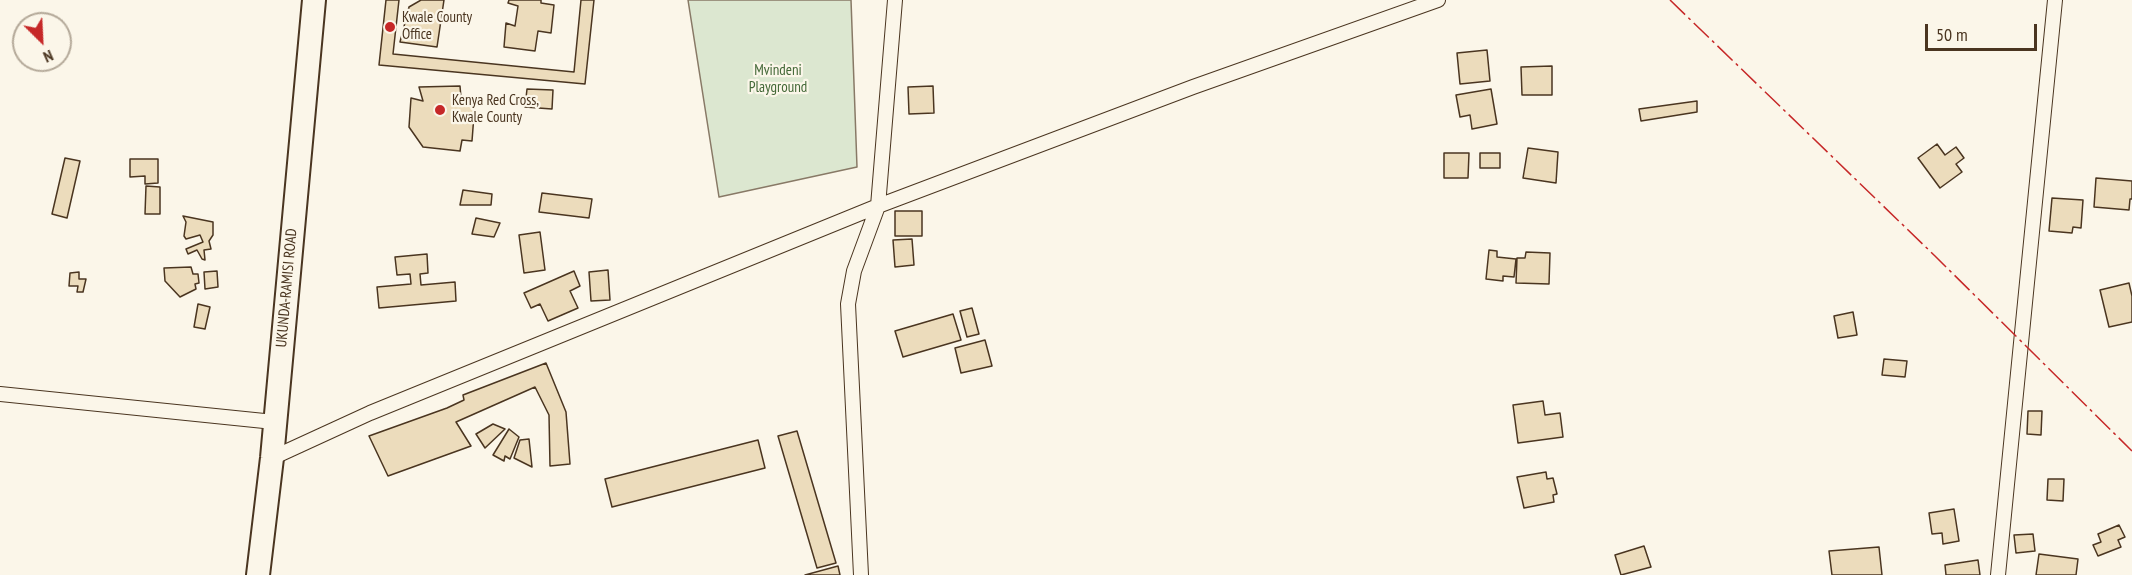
<!DOCTYPE html>
<style>
body{margin:0}
#map{position:relative;width:2132px;height:575px;overflow:hidden;background:#fbf6e9;font-family:"PT Sans Narrow",sans-serif}
canvas{display:block}
.north{position:absolute;left:12px;top:12px;width:60px;height:60px;box-sizing:border-box;background:#fbf6e9;border:2px solid #b4a999;border-radius:50%;rotate:156deg;font-size:16px;font-weight:700;line-height:24px;text-align:center;color:#4a3520}
.north::after{content:'';display:block;margin:auto;width:21px;height:27px;background:#c62828;clip-path:polygon(50% 0,100% 100%,50% 72%,0 100%)}
.scale{position:absolute;left:1925px;top:24px;width:112px;height:27px;box-sizing:border-box;border:3px solid #4a3520;border-top:0;padding-left:8px;font-size:18px;line-height:21px;white-space:nowrap;color:#4a3520;-webkit-text-stroke:4px #fbf6e9;paint-order:stroke}
</style>
<div id="map">
<canvas width="2132" height="575"></canvas>
<div class="north">N</div>
<div class="scale">50 m</div>
</div>
<script>
const context = document.querySelector('canvas').getContext('2d');
context.lineJoin = 'round';
function fill(path, color) { context.fillStyle = color; context.fill(path, 'evenodd'); }
function stroke(path, color, width, dash) { context.strokeStyle = color; context.lineWidth = width; context.lineCap = dash ? 'butt' : 'round'; context.setLineDash(dash || []); context.stroke(path); }
function drawText(font, color, halo, rows, align = 'center') {
  context.font = font + ' "PT Sans Narrow",sans-serif'; context.lineWidth = 4.5; context.setLineDash([]); context.textBaseline = 'middle'; context.strokeStyle = halo; context.fillStyle = color; for (const [text, x, y, turn = 0] of rows) {
    context.save(); context.translate(x, y); context.rotate((+turn || 0) * Math.PI / 180); context.textAlign = isNaN(turn) ? turn : align; if (halo) context.strokeText(text, 0, 0); context.fillText(text, 0, 0); context.restore();
  }
}
const green = new Path2D(`
 M688,0h163l6,167 -138,30z`);
const building = new Path2D(`
 M386,0h13l-6,54 181,18 7,-72h13l-9,84 -206,-19z
 M421,0h23l-7,47 -37,-5 9,-35z
 M509,0h32v3l13,2 -3,28 -13,-2 -3,20 -31,-4 2,-24 9,3 3,-20 -10,-3z
 M1487,50l3,31 -30,3 -3,-31z
 M1552,66v29h-30l-1,-28z
 M460,86l1,12 14,4 -3,39 -10,-1 -2,11 -37,-4 -14,-20 2,-29 12,3 -4,-14z
 M933,86l1,27 -25,1 -1,-27z
 M527,89l26,1 -1,19 -27,-2z
 M1491,89l6,35 -25,5 -2,-14 -10,2 -4,-22z
 M1697,101v11l-56,9 -2,-12z
 M1937,144l8,11 11,-8 8,11 -8,6 6,8 -22,16 -22,-30z
 M1528,148l30,4 -2,31 -33,-5z
 M1444,153h25l-1,25h-24z
 M1480,153h20v15h-20z
 M65,158l15,3 -13,57 -15,-4z
 M130,159h28v24l-13,1v-8l-15,1z
 M2096,178l36,3v18h-2l-1,11 -35,-3z
 M146,186l14,1v27h-15z
 M463,190l29,4 -1,11h-31z
 M542,193l50,6 -3,19 -50,-6z
 M2052,198l31,2 -2,28 -8,-1 -1,6 -23,-2z
 M895,211h27v25h-27z
 M183,216l30,6v13l-4,6 2,8 -7,1 1,10 -3,-1 -5,-9 -9,4 -2,-5 17,-7 -3,-7 -14,4 -2,-3 2,-14z
 M476,218l24,5 -6,14 -22,-3z
 M540,232l5,38 -21,3 -5,-38z
 M912,239l2,26 -19,2 -2,-27z
 M1489,250l8,1v6l19,2 -2,18 -11,-1v5l-17,-2z
 M1526,252l24,1 -1,31 -33,-1 1,-25h8z
 M427,254l1,19 -8,1 1,11 34,-3 1,19 -77,7 -2,-21 34,-3 -1,-10 -13,1 -2,-18z
 M191,267l2,7h5l1,9 -4,1 1,5 -16,8 -15,-16 -1,-13z
 M608,270l2,30 -19,1 -2,-29z
 M217,271l1,16 -13,2 -1,-17z
 M574,271l6,15 -10,5 8,17 -30,13 -8,-17 -9,4 -7,-15z
 M79,272v7h7l-3,13h-6l1,-6h-9l1,-13z
 M2129,283l3,13v26l-23,5 -9,-37z
 M198,304l12,3 -5,22 -11,-2z
 M972,308l7,26 -12,3 -7,-26z
 M1853,312l4,23 -19,3 -4,-22z
 M953,314l8,26 -58,17 -8,-26z
 M985,340l7,26 -31,7 -6,-25z
 M1884,359l23,2 -2,16 -23,-2z
 M546,363l20,49 4,52 -20,2 -1,-51 -14,-28 -79,35 15,24 -83,30 -19,-40 78,-28 17,-8 -1,-5z
 M1543,401l2,14 15,-2 3,24 -45,6 -5,-38z
 M2028,411h14l-1,24 -14,-1z
 M493,424l12,5 -20,19 -9,-14z
 M509,429l10,8 -9,22 -5,-3 -1,5 -11,-6z
 M797,431l39,132 -19,5 -39,-132z
 M529,439l3,28 -18,-9 6,-18z
 M758,440l7,28 -153,39 -7,-28z
 M1546,472l1,7 6,-1 4,16 -4,1 1,7 -30,6 -7,-31z
 M2048,479h16l-1,22 -16,-1z
 M1954,509l5,32 -16,3 -1,-11 -10,1 -3,-21z
 M2119,525l6,12 -7,3 3,7 -23,9 -5,-11 8,-3 -3,-8z
 M2033,534l2,17 -19,2 -2,-18z
 M1644,546l7,21 -30,8 -6,-20z
 M1879,547l3,28h-50l-3,-24z
 M2039,554l39,5 -2,16h-40z
 M1978,560l2,15h-34l-1,-10z
 M838,566l2,9h-35z`);
const minor = new Path2D(`
 M0,394l274,28
 M272,458l98,-45 508,-207 315,-119 245,-87
 M861,575l-13,-271 6,-33 24,-65 17,-206
 M1998,575l57,-575`);
const trunk = new Path2D(`
 M258,575l14,-117 42,-458`);
const power = new Path2D(`
 M1670,0l265,256 197,195`);
const markers = [
 [390,27,6,"#c62828"],
 [440,110,6,"#c62828"]
];
const poiNames = [
 ["Kwale County",402,18],
 ["Office",402,35],
 ["Kenya Red Cross,",452,101],
 ["Kwale County",452,118]
];
const parkNames = [
 ["Mvindeni",778,71],
 ["Playground",778,88]
];
const streetNames = [
 ["UKUNDA-RAMISI ROAD",287,288,-85]
];
fill(green, '#dce7d0');
stroke(green, '#887966', 1.5);
fill(building, '#ecdcbc');
stroke(building, '#4a3520', 1.5);
stroke(minor, '#4a3520', 16);
stroke(trunk, '#4a3520', 26);
stroke(minor, '#fbf6e9', 14);
stroke(trunk, '#fbf6e9', 22);
stroke(power, '#c62828', 1.5, [21, 4.5, 3, 4.5]);
for (const [x, y, r, color] of markers) { const dot = new Path2D(); dot.arc(x, y, r, 0, 2 * Math.PI); context.fillStyle = color; context.fill(dot); stroke(dot, '#fbf6e9', 2); }
drawText('15px', '#4a3520', '#fbf6e9', poiNames, 'left');
drawText('15px', '#436837', '#fbf6e9', parkNames);
drawText('15px', '#4a3520', '#fbf6e9', streetNames);
</script>
